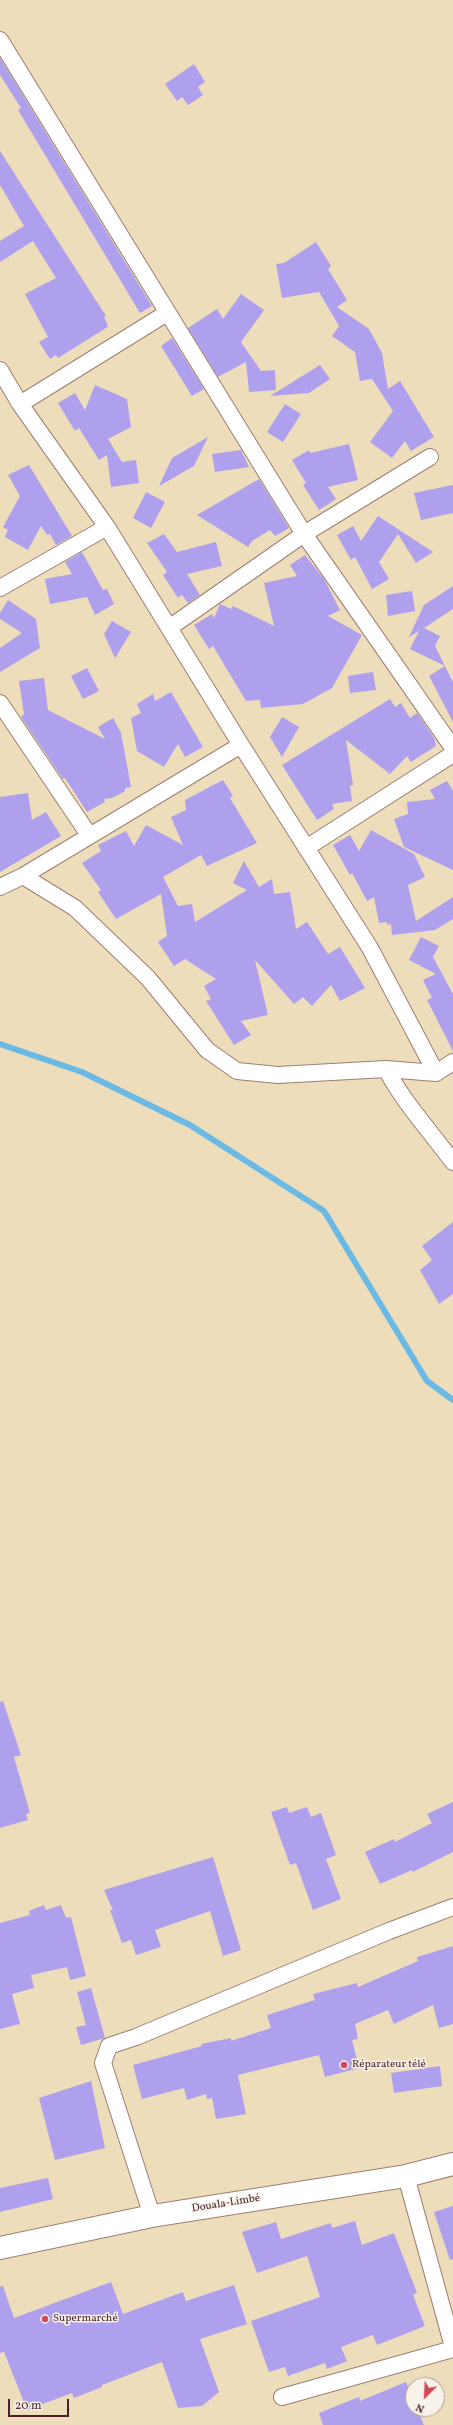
<!DOCTYPE html>
<meta charset="utf-8">
<style>
body{margin:0}
#map{position:relative;width:453px;height:2425px;overflow:hidden;background:#edb;font-family:Vollkorn,serif}
canvas{display:block}
.north{position:absolute;left:405px;top:2377px;width:40px;height:40px;box-sizing:border-box;background:#f7f3e8;border:1px solid #b29e9c;border-radius:50%;rotate:204deg;font-size:11px;font-weight:700;line-height:16px;text-align:center;color:#4a1f2b}
.north::after{content:'';display:block;margin:auto;width:14px;height:18px;background:#d1495b;clip-path:polygon(50% 0,100% 100%,50% 72%,0 100%)}
.scale{position:absolute;left:8px;top:2399px;width:61px;height:18px;box-sizing:border-box;border:2px solid #4a1f2b;border-top:0;padding-left:5px;font-size:12px;line-height:14px;white-space:nowrap;color:#4a1f2b;-webkit-text-stroke:3px #f7f3e8;paint-order:stroke}
</style>
<div id="map">
<canvas width="453" height="2425"></canvas>
<div class="north">N</div>
<div class="scale">20 m</div>
</div>
<script>
const context = document.querySelector('canvas').getContext('2d');
context.lineJoin = 'round';
function stroke(path, color, width, dash) { context.strokeStyle = color; context.lineWidth = width; context.lineCap = dash ? 'butt' : 'round'; context.setLineDash(dash || []); context.stroke(path); }
function fill(path, color) { context.fillStyle = color; context.fill(path, 'evenodd'); }
function drawText(font, color, halo, rows, align = 'center') {
  context.font = font + ' Vollkorn,serif'; context.lineWidth = 3; context.setLineDash([]); context.textBaseline = 'middle'; context.strokeStyle = halo; context.fillStyle = color; for (const [text, x, y, turn = 0] of rows) {
    context.save(); context.translate(x, y); context.rotate((+turn || 0) * Math.PI / 180); context.textAlign = isNaN(turn) ? turn : align; if (halo) context.strokeText(text, 0, 0); context.fillText(text, 0, 0); context.restore();
  }
}
const stream = new Path2D(`
 M0,1044l82,28 108,53 134,86 103,170 26,19`);
const building = new Path2D(`
 M0,58l152,248 -12,7 -122,-203 3,-2 -21,-33z
 M194,64l11,18 -7,5 5,8 -15,10 -6,-8 -5,4 -12,-17z
 M0,151l106,165 -2,1 4,9 -2,2 -48,30 -2,-3 -6,4 -11,-17 9,-5 -23,-43 31,-16 -23,-37 -33,21v-21l24,-15 -24,-41z
 M316,242l15,24 -3,3 19,31 -10,7 32,22 13,24 6,36 12,-8 34,56 -23,14 -6,-10 -13,17 -22,-16 23,-31 -21,-32 -12,2 -5,-29 -23,-16 7,-10 -20,-34 -37,6 -6,-34 8,-1z
 M241,294l23,16 -23,32 20,29 14,-1 1,20 -27,2 -3,-30 -28,15 -30,-49 29,-19 6,10z
 M172,338l32,51 -12,7 -31,-50z
 M320,365l10,14 -21,14 -39,3z
 M95,385l32,14 4,28 -23,12 14,23 14,-2 3,23 -28,4 -4,-32 -8,5 -20,-32 -4,3 -17,-28 17,-10 10,17z
 M285,404l16,10 -18,28 -16,-10z
 M208,437l-14,29 -35,20 13,-28z
 M349,444l9,36 -30,7 8,12 -17,11 -16,-25 3,-2 -14,-23 17,-10 1,3z
 M241,450l8,17 -34,5 -3,-18z
 M29,465l43,71 -16,9 -6,-11 -3,1 -6,-9 -13,24 -23,-13 3,-7 -5,-3 17,-31 -12,-21z
 M259,479l30,49 -14,8 -5,-6 -18,11 -4,6 -51,-32z
 M453,485v28l-32,7 -7,-27z
 M146,492l19,10 -14,26 -18,-10z
 M378,516l55,36 -17,11 -18,-29 -19,28 10,17 -17,10 -17,-32 -4,3 -14,-25 16,-9 8,15z
 M164,534l13,18 39,-10 6,24 -35,8 13,21 -12,8 -6,-8 -4,3 -15,-23 4,-3 -20,-29z
 M82,552l21,38 4,-1 7,15 -19,11 -8,-18 -37,7 -5,-25 27,-5 -7,-12z
 M305,555l19,24 16,31 -12,6 34,19 -30,53 -29,16 -42,4 -1,-8 -14,1 -33,-55 -4,3 -15,-24 18,-11 2,4 6,-14 11,5 2,-3 41,20 -10,-43 33,-7 -7,-11z
 M453,586v23l-29,19 16,8 -5,10 18,36v40l-24,-46 16,-10 -35,-17 9,-18 -10,6 15,-32z
 M412,591l3,20 -27,5 -2,-21z
 M8,600l28,19 4,29 -40,24v-24l22,-15 -22,-14v-6z
 M112,621l19,11 -16,26 -11,-24z
 M87,668l12,23 -16,8 -12,-23z
 M373,672l3,18 -26,3 -2,-17z
 M44,678l4,32 57,29 -7,-12 15,-9 8,15 10,54 -6,1v3l-13,7 -8,1 1,3 -18,10 -22,-34 -2,1 -42,-62 3,-3 -5,-33z
 M171,692l32,55 -18,10 -7,-13 -14,23 -27,-16 -6,-33 10,-5 -4,-9 16,-10 2,7z
 M390,699l5,8 6,-4 9,15 7,-5 17,25 2,8 -25,16 -4,-6 -17,18 -44,-34 7,45 -3,1 2,15 -20,3 2,5 -17,11 -35,-55z
 M282,717l17,10 -17,30 -12,-20z
 M223,780l10,16 -3,2 27,45 -50,23 -6,-11 -38,22 15,29 14,-2 3,18 52,-32 -14,-7 11,-22 15,26 13,-8 2,15 16,-2 6,37 11,-7 21,32 12,-7 25,41 -25,13 -9,-16 -19,21 -9,-9 -9,7 -39,-44 13,55 -27,6 10,14 -17,10 -28,-44 5,-2 -7,-13 12,-7 -31,-20 -11,7 -16,-24 9,-6 -6,-42 -45,25 -18,-27 3,-2 -19,-27 19,-12 -3,-6 28,-14 8,15 12,-21 37,20 -12,-28 15,-7 -1,-10z
 M447,781l6,10v79l-49,-23 -10,-28 14,-5 -1,-12 28,-3 -5,-9z
 M28,793l4,27 14,-8 15,24 -61,36v-75z
 M371,830l43,24 11,23 -17,8 8,36 37,-24v22l-18,11 -43,5 -1,-11 -4,1v-3l-8,1 -5,-26 -7,4 -15,-28 -2,2 -17,-30 17,-10 9,16z
 M421,937l18,9 -6,11 20,37v57l-26,-51 5,-2 -9,-18 13,-6 -27,-14z
 M453,1222v72l-14,10 -19,-34 12,-10 -10,-14z
 M3,1701l18,54 -7,2 16,56 -4,1 2,6 -28,8v-126z
 M453,1802v50l-40,20 -1,-2 -32,14 -15,-32 29,-13 1,3 37,-19 -5,-9z
 M287,1807l2,6 18,-6 4,10 10,-4 15,42 -10,4 15,40 -28,11 -17,-47 -6,2 -19,-53z
 M213,1857l28,93 -18,6 -13,-45 -55,19 6,17 -25,8 -5,-15 -9,3 -12,-33h3l-9,-20z
 M44,1905l2,5 15,-5 5,13 5,-1 15,59 -16,4 -3,-13 -36,8 3,13 -22,6 8,30 -20,5v-106l30,-8 -1,-4z
 M453,1946v78l-14,4 -6,-23 -39,19 -6,-14 -33,14 3,15 -6,1 7,28 -34,9 -6,-22 -81,20 8,39 -30,5 -4,-21 -5,1 -1,-5 -19,6 -3,-12 -42,11 -9,-34 69,-19 -1,-2 30,-6v3l40,-13 -4,-13 48,-15 -2,-6 44,-11 1,4 60,-26 -1,-4z
 M91,1988l14,50 -24,7 -5,-18 10,-2 -9,-33z
 M440,2066l2,20 -48,7 -3,-20z
 M91,2081l14,67 -50,12 -16,-62z
 M48,2178l5,21 -53,13v-24z
 M453,2206v53l-3,1 -16,-48z
 M355,2221l7,24 32,-12 23,60 -4,2 12,31 -48,19 -4,-10 -32,12 6,14 -20,8 -2,-6 -37,13 -3,-9 -16,5 -18,-51 69,-24 -13,-41 -50,17 -15,-41 34,-10 5,17 50,-16 1,5z
 M111,2282l12,32 60,-22 3,9 48,-16 13,39 -47,15 19,53 -17,14 -24,2 -16,-46 -60,23v2l-28,11 -2,-5 -45,17 -23,-58 -4,1v-66l3,-1 11,32z
 M406,2382l7,17v10h4l7,16h-101l-4,-12 40,-16 1,4z`);
const street = new Path2D(`
 M0,40l304,494 149,214
 M0,370l20,34 87,123 134,218 129,203 66,125
 M20,404l147,-91
 M0,588l107,-61
 M169,628l135,-94 126,-77
 M0,703l89,132
 M306,848l147,-94
 M23,876l218,-131
 M0,887l23,-11 52,32 73,70 59,72 30,21 41,4 108,-6 50,4 17,-11
 M386,1069c18,34 44,62 67,93
 M406,2176l47,171
 M152,2216l-49,-153 6,-17 27,-9 253,-106 64,-24
 M282,2397l171,-48`);
const highway = new Path2D(`
 M0,2248l152,-32 254,-40 47,-12`);
const markers = [
 [344,2065,4,"#d1495b"],
 [45,2319,4,"#d1495b"]
];
const poiNames = [
 ["Réparateur télé",352,2065],
 ["Supermarché",53,2319]
];
const streetNames = [
 ["Douala-Limbé",226,2204,-9]
];
stroke(stream, '#6abae5', 6);
fill(building, '#aea0ed');
stroke(street, '#9c7e73', 18);
stroke(highway, '#9c7e73', 24);
stroke(street, '#fff', 16);
stroke(highway, '#fff', 22);
for (const [x, y, r, color] of markers) { const dot = new Path2D(); dot.arc(x, y, r, 0, 2 * Math.PI); context.fillStyle = color; context.fill(dot); stroke(dot, '#f7f3e8', 1.5); }
drawText('11px', '#4a1f2b', '#f7f3e8', poiNames, 'left');
drawText('11px', '#4a1f2b', '#f7f3e8', streetNames);
</script>
